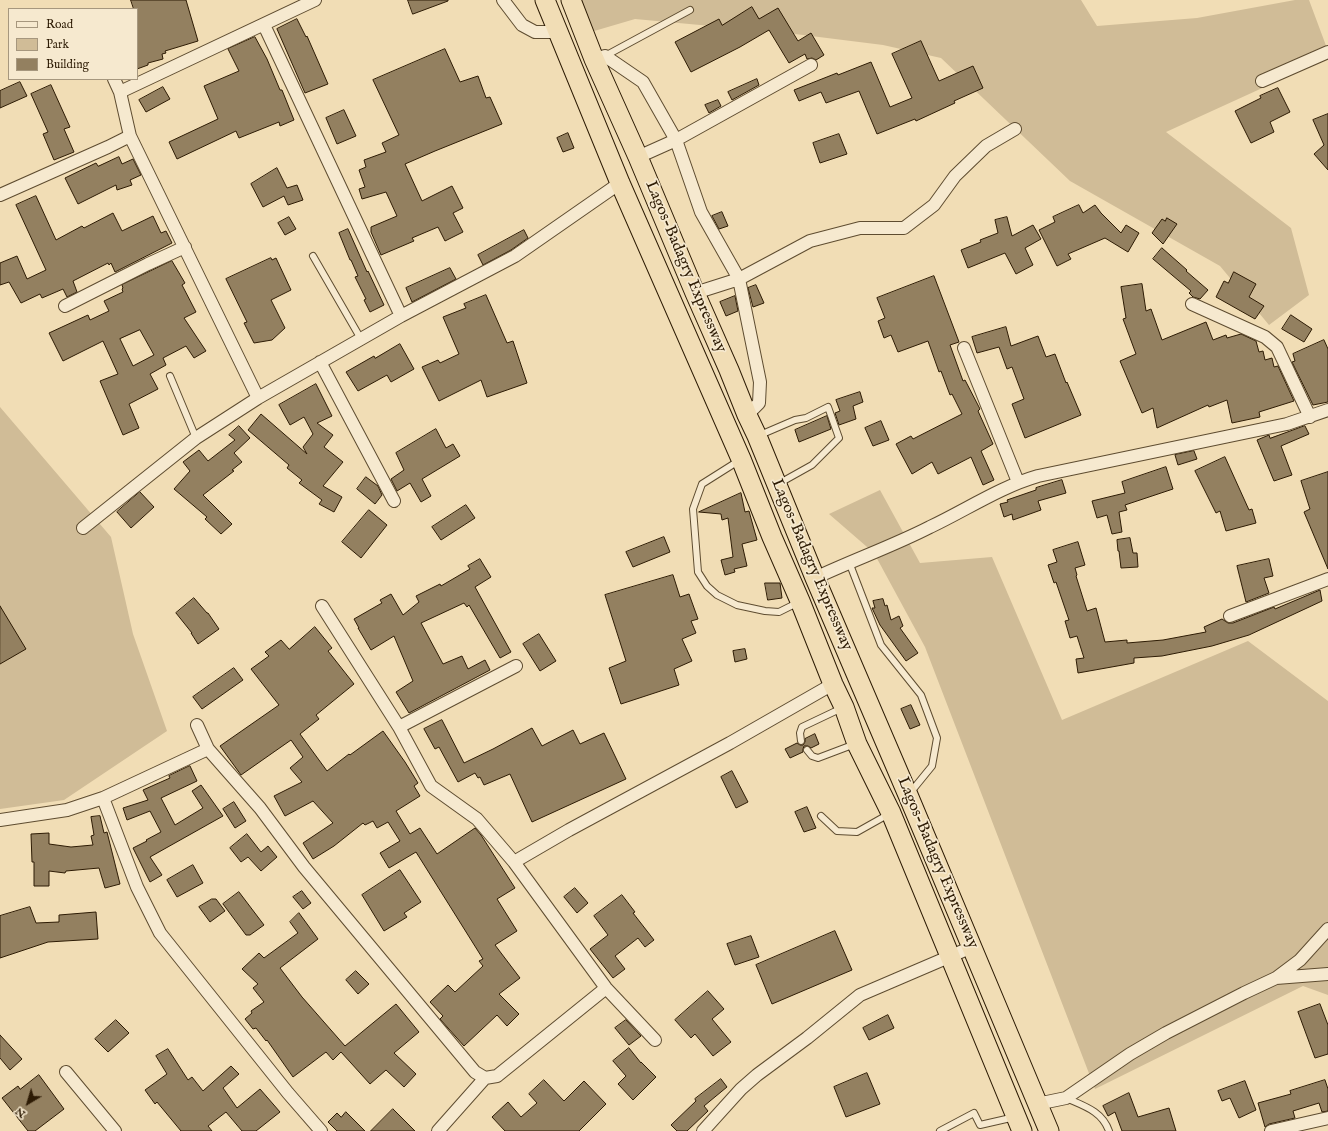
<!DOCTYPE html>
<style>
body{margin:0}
#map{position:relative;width:1328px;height:1131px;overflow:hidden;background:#f1ddb5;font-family:"IM FELL English",serif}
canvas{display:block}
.legend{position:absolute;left:8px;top:8px;width:130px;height:72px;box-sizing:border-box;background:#f6e9cf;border:1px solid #a6977e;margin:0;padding:5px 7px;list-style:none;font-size:12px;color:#2d1b04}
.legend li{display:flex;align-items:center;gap:8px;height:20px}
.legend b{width:20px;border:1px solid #a6977e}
.north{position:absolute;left:8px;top:1083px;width:40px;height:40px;-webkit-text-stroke:3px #f6e9cf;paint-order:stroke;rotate:218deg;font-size:11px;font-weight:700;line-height:16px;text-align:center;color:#2d1b04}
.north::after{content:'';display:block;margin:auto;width:14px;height:18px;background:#2d1b04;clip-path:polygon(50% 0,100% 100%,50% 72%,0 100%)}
</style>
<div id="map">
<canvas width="1328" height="1131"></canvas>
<ul class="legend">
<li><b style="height:5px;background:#f6e9cf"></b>Road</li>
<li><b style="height:11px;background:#d0bc97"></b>Park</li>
<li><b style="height:11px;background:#938060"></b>Building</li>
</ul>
<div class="north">N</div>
</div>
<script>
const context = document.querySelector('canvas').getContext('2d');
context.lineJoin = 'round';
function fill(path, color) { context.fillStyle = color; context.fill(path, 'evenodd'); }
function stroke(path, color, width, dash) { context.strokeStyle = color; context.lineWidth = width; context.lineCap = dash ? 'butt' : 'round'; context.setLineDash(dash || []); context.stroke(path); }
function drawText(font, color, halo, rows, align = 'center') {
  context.font = font + ' "IM FELL English",serif'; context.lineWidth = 3.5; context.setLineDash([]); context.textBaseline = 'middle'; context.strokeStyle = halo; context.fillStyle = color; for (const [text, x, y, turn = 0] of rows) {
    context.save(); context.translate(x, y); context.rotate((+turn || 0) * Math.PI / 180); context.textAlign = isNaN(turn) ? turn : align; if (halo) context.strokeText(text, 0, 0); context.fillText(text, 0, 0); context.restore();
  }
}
const green = new Path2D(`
 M574,0h507l16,26 100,-8 98,-18h14l19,51v7l-162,74 125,96 18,67 -40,30 -49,-59 -150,-85 -129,-123 -58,-13 -96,-12 -152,-14 -51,15z
 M0,407l111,130 22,97 34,97 -103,69 -64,9z
 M880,490l40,73 72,-6 70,163 186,-79 80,60v294l-25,-9 -208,103 -170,-442 -51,-94 -45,-39z`);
const building = new Path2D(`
 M131,0h55l12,41 -33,10 1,2 -4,1 1,5 -15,4v2l-11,4v-60h-3z
 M408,0h40v1l-35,13z
 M752,7l7,12 19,-11 20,33 13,-8 13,22 -8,5 -4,-2 -5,1 -2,-5 -16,9 -20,-33 -29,17 -49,25 -16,-30 44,-23 3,6z
 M297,19l9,18 1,-1 21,48 -23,9 -28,-64z
 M255,37l12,22 13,31h2l12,30 -14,6 -1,-4 -40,16 -3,-7 -59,28 -8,-17 49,-23 -14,-33 35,-15 -11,-22z
 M921,41l18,40 34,-15 10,22 -29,13 1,2 -39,18 -1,-2 -38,15 -18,-43 -33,12 -5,-11 -22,9 -5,-11 43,-17 1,2 33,-13 19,45 22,-9 -20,-44z
 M445,49l15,33 18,-6 8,22 4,-1 12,27 -67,27 -30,13 17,37 30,-15 11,22 -10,5 10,19 -18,9 -7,-14 -26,11 2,3 -33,14 -10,-23v-5l26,-11 -11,-24 -24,7 -3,-10 6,-2 -6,-17 7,-3 -2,-7 22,-8 -4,-9 17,-8 -26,-55z
 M757,79l2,6 -27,15 -4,-8z
 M20,82l7,14 -27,12v-17z
 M51,85l19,42 -6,2 10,23 -20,8 -11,-26 5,-2 -17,-38z
 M163,87l7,12 -24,13 -7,-12z
 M1278,88l12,24 -20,10 4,10 -23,11 -16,-32 26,-13 -1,-2z
 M718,100l3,6 -12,7 -4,-8z
 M344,110l12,26 -19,8 -11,-26z
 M1328,114v56l-14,-16 10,-9 -11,-25z
 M568,133l6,15 -11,4 -6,-14z
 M839,134l8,20 -27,9 -7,-20z
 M119,157l3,7 11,-5 8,16 -11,5 2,5 -15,5 -1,-5 -38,19 -13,-26 31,-15 2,3z
 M277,168l10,20 10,-3 6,15 -15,5 -4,-9 -21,11 -12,-23z
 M36,196l20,44 26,-14 2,2 29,-15 9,18 31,-15 8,17 5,-2 6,12 -57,29 -4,-9 -2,2 -1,-2 -35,18 4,11 -10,5 -4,-8 -21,9 -2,-4 -19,9 -12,-21 -9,3v-22l17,-7 10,23 19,-9 -30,-65z
 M1079,205l4,8 12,-8 6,8 20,20 5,-8 13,8 -11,19 -23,-14 -37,16 3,5 -14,7 -18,-36 16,-8 -2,-5z
 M722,212l6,14 -9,3 -7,-13z
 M289,217l7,12 -11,6 -7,-12z
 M1007,217l5,19 21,-11 8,14 -16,9 8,17 -17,9 -11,-21 -37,15 -7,-18 20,-8 -1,-2 18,-7 -3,-13z
 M1167,218l10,6 -14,20 -11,-11 10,-14 3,2z
 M348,229l19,43 1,-1 16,34 -14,7 -6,-12 2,-1 -11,-22 3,-1 -7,-16h-1l-11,-27z
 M524,230l4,8 -17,12 -28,15 -5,-10z
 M1162,248l25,22 -1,1 22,19 -8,9 -7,-2 -4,-4 2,-2 -38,-32z
 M271,258l1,2 4,-2 15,32 -20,10 14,28 -13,12 -18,3 -10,-20 3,-1 -21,-43z
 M172,261l13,22 -3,2 14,27 -12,6 22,33 -12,7 -8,-12 -23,12 3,7 -16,9 8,15 -29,15 10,24 -16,7 -23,-54 18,-7 -15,-33 -40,20 -14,-28 39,-18 2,5 19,-9 -5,-10 19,-9 -1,-3 1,-1 -1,-3zM140,330l14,25 -21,11 -13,-27z
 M450,268l6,11 -44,23 -6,-14z
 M1234,272l22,12 -7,13 15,9 -9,13 -39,-22 8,-16 4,2z
 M934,276l25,66 -9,3 13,36 2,-1 15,29 -2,2 15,33 -12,7 13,29 -11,5 -12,-28 -33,17 -6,-12 -20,12 -16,-30 15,-8 2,3 49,-25 -10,-20 -2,1 -9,-24 -2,1 -11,-31 -30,11 -7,-17 -7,3 -6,-17 7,-3 -8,-20z
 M1142,284l4,27 5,-2 11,31 44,-18 7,18 13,-5 1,3 14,-4 15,7 3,11 4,-1 2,9 7,-2 2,9 4,-1 16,35 -35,11 1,5 -28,6 -5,-23 -18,7 -1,-2 -51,23 -4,-20 -11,5 -22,-52 16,-7 -13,-35 3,-1 -5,-31z
 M756,285l8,18 -11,4 -5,-19z
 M486,295l21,48 6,-2 14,42 -40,14 -6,-17 -42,21 -17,-34 16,-7 2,3 19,-9 -16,-37 23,-9 -2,-4z
 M735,296l3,15 -12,5 -6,-14z
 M1291,315l21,14 -8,13 -22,-13z
 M1006,327l5,19 27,-10 8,21 9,-3 11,29 1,-1 14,33 -56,23 -13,-34 12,-5 -12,-32 -5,2 -8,-22 -22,6 -5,-16z
 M1324,340l4,9v53l-15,3 -21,-43 3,-1 -2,-7z
 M400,344l14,25 -23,13 -4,-7 -29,16 -12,-19 28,-16 1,2z
 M316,384l16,32 -15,7 16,12 -9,12 19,15 -20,24 19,11 -8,15 -15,-8 3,-4 -23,-17 3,-3 -15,-12 2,-3 -41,-35 13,-16 46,40 -4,-7 10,-13 -9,-17 -14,8 -11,-20z
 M860,392l3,10 -10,4 3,13 -17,6 -4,-12 5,-2 -4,-11z
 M827,416l4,13 -32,13 -4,-12z
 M881,421l8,19 -16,6 -8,-18z
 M239,426l11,12 -16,15 8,9 -10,8 2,1 -31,24 29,29 -11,10 -16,-15 2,-2 -33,-28 16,-18 -7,-9 16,-12 9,11 27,-21 -6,-5z
 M1305,426l4,8 -28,12 11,29 -18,6 -17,-41 12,-5 1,3z
 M436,429l10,19 7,-4 7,12 -38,23 9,17 -10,6 -11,-19 -13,8 -6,-12 13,-9 -8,-17z
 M1194,451l3,8 -19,6 -3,-10z
 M1225,457l24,53 3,-1 4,14 -30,8 -6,-20 -4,2 -21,-42z
 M1166,467l7,22 -48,16 2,5 -8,2 3,20 -10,2 -5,-19 -10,3 -5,-17 33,-8 -3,-11z
 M1328,472v97l-24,-57 6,-3 -9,-28z
 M366,477l12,9 4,9 -7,9 -18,-15z
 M1062,480l4,13 -28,8 3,9 -28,10 -1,-6 -8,3 -4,-13 8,-2 -1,-2 29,-10v-2z
 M140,492l14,15 -23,21 -14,-16z
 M741,493l4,19 4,-1 8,29 -15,4 5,22 -13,3 1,3 -10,3 -4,-15 12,-3 -5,-39 -6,2 -1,-6 -22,-2z
 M466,505l9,13 -34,22 -9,-13z
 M369,510l18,15 -26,33 -19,-16z
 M664,537l6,15 -37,15 -7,-15z
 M1130,538l3,15h4l1,14 -17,1 -2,-17h-1l-1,-11z
 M1078,542l7,23 -10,3 2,7 -1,1 11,35 9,-3 9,34 22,-2v3l36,-3 43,-8 -2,-5 18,-8 6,4h5l41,-16 1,2 45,-19 2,11 -73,34 -37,11 -50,10 -28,2v5l-56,10 -2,-14 8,-1 -7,-22 -7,2 -5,-17 4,-1 -13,-38 -2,1 -6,-18 9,-3 -4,-12z
 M480,559l11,18 -16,10 36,65 -11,6 -31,-53 -2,2 -3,-4 -43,20 22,41 19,-8 6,13 17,-9 5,10 -81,43 -13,-21 17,-11 -19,-45 -23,14 -13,-22h1l-5,-9 28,-16 -2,-3 11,-6 12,21 16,-13 -3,-6 24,-12 1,2 29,-17 -2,-3z
 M1269,559l4,17 -9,2 5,15 -23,9 -9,-36z
 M673,575l7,22 9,-3 9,25 -7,2 5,12 -14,6 10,22 -18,8 5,16 -58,19 -12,-36 17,-7 -21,-66z
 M765,583h15l2,15 -14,2z
 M194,598l13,15h1l11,16 -21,15 -7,-11h1l-16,-20z
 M883,599l2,7 2,-1 4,15 8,-4 4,10 -3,2 18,25 -12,8 -26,-36 -8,-17h3l-2,-7z
 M0,606l26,43 -26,15z
 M315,627l17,21 -4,3 26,33 -38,31 3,4 -19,15 27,37 22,-17 1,1 33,-24 22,31 13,21 -4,3 6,10 -24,15 14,23 10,-6 17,26 38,-26 6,7 34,53 -18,11 20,32 -22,14 25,33 -21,16 20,20 -12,12 -10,-11 -33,31 -24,-27 3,-3 -13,-14 18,-17 7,7 28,-26 -4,-5 4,-2 -67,-107 -27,16 -9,-15 20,-12 -12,-19 -11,6 -4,-7 -8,4 -2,-2 -29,23 -21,13 -10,-16 30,-20 -20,-22 -28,15 -11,-20 28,-14 -12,-14 13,-11 -12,-17 -50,35 -21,-29 59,-41 -28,-36 18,-13 -4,-4 16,-12 8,9z
 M539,634l17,27 -16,10 -17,-27z
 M745,649l2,10 -12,3 -2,-11z
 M234,668l9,12 -41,29 -9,-12z
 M911,705l9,20 -10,4 -9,-20z
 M442,720l22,43 29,-14 39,-21 10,18 31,-16 7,14 24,-11 22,46 -94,43 -22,-48 -26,11 -4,-8 -2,1 -3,-5 -17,9 -19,-35 -4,2 -11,-20z
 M815,734l4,10 -8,4 -3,-2h-4l-1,3v3l-13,6 -5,-9 12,-6 3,2h3l2,-3v-3z
 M190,766l7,15 -36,17 14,27 28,-17 -11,-17 9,-6 22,31 -73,41 12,18 -12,7 -17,-34 14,-7 -1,-1 15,-8 -11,-21 -23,9 -4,-12 25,-8 -5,-10 27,-12 -1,-2z
 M732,771l16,31 -12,6 -15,-31z
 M234,802l12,19 -11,7 -12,-19z
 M807,807l9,21 -12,4 -9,-20z
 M100,816l4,17 3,-1 13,52 -15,4 -6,-20 -33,3 -1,2 -16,-2v15h-15v-24h-2l-1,-28 18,-1v11l22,3 22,-2 -2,-9 3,-1 -3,-18z
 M247,834l14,18 7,-6 9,11 -16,14 -13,-14 -7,5 -11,-14z
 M193,865l10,18 -26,14 -10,-17z
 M400,870l21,32 -17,11 3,4 -23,14 -22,-36z
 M575,888l13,15 -11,10 -13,-16z
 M302,891l9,12 -8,6 -10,-12z
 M239,892l25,33 -14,10h-4l-23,-31z
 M622,895l13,17 -2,1 21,27 -9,7 -7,-9 -23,18 10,13 -12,9 -23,-29 18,-14 -14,-19z
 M212,899h4l9,12 -15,11 -11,-15z
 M30,907l6,16 23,-1v-7l37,-3 2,27 -50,3 -48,16v-42z
 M299,913l19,26 -38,29 22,29 43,49 51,-42 23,28 -25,21 22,21 -12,13 -18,-17 -16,14 -29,-32 -8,8 -7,-8 -33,25 -26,-37 -1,1 -10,-13 -3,1 -8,-10 7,-6 -1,-2 13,-9 -11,-14 5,-4 -16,-15 17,-16 5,5 34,-25 -8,-11z
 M835,931l17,39 -80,34 -16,-39z
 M751,936l8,21 -24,8 -8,-21z
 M356,971l13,13 -11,10 -12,-14z
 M708,991l16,18 -12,10 19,23 -18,14 -18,-22 -4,4 -16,-18z
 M1320,1004l8,21v29l-13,4 -17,-46z
 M888,1015l6,13 -25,12 -6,-12z
 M116,1020l13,13 -21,19 -13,-13z
 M626,1020l15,16 -12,9 -14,-17z
 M0,1035l22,24 -12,11 -10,-12z
 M629,1048l12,15v-1l15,15 -23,23 -15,-16 8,-8 -13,-15z
 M168,1049l20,31 4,-3 11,14 28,-25 8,8 -16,14 14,20 23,-19 20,23 -24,19h-14l-16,-19 -18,14 4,5h-31l-24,-29 -2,2 -10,-14 22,-16 -11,-18z
 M867,1073l13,31 -34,13 -12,-30z
 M39,1075l25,34 -29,22h-7l-26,-33 16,-12 2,3z
 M721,1079l6,8 -23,19 4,5 -21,20h-10l-6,-6 25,-24 -1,-2z
 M544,1080l20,21 20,-20 22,23 -27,27h-74l-13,-14 16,-15 13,15 16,-14 -8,-9z
 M1325,1080l3,9v22l-6,1 -3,-9 -26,8 2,7 -26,6 -4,3 -7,-24 33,-9 -1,-3z
 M1245,1081l11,29 -17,8 -9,-20 -8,3 -4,-10z
 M1129,1093l9,24 31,-9 7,23h-54l-7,-19 -7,4 -5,-10z
 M393,1109l22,22h-44z
 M346,1112l19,19h-28l-9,-9 9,-9 4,4z`);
const service = new Path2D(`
 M605,56l85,-46
 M313,256l48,83
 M170,376l26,62
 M760,435l35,-15 11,-2 22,-11 11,31 -27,27 -34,19
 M740,460l-38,24 -9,25 5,63 9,14 10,9 20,10 28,6 14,1 20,-10
 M849,562l32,83 40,50 16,43 -5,28 -22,27
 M801,741l-1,-8 2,-6 40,-19
 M807,750l5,6 6,2 37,-14
 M821,816l16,15 20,1 32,-18
 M1066,1098c18,8 36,13 43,33
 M940,1131l34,-18 6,12 35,-8`);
const minor = new Path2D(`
 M503,0l19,25 13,7h23
 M264,25l137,291
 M594,59l11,-3 38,26 33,58 25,72 38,67 21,103 -1,21 -12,12
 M114,79l6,13 10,44 128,262
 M1262,81l66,-29
 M120,92l195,-92
 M638,157l38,-17 135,-75
 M0,195l108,-48 22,-11
 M695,293l44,-14 71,-38 50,-13h44l30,-23 21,-29 31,-30 29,-17
 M1192,304l73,33 12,10 33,70
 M65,306l83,-42 37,-17
 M964,348l54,134
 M320,362l74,139
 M83,528l113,-90 62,-40 143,-82 114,-60 105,-73
 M815,578c38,-18 78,-32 115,-51 36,-17 70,-40 108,-51l249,-52 41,-14
 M322,606l77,121 32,59 46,33 37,43 92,126 49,52
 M1230,616l98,-37
 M197,725l11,24 52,59 44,59 171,205 10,6 12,-2 109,-88
 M399,727l117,-61
 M103,798l34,89 23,46 128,160 33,38
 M0,820l67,-10 36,-12 105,-49
 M514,862l55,-32 161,-87 103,-59
 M1276,978l52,-4
 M66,1072l49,59
 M1037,1104l29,-6 64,-44 36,-21 78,-40 32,-15 24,-18 28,-31
 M438,1131l47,-53
 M703,1131l38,-42 16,-14 50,-37 53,-43 112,-48
 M1271,1131l57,-13`);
const trunk = new Path2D(`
 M545,0l75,183 121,276 31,78 28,64 33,83 11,23 13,37 34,69 131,318
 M571,0l23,59 44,98 57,136 34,77 18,45 10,21 58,142 93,217 141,336`);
const streetNames = [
 ["Lagos-Badagry Expressway",685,267,67],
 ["Lagos-Badagry Expressway",811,565,67],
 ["Lagos-Badagry Expressway",937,863,67]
];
fill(green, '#d0bc97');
fill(building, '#938060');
stroke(building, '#2d1b04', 1);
stroke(service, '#5e4c30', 8);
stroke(minor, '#5e4c30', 14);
stroke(trunk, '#2d1b04', 21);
stroke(service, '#f6e9cf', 6);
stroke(minor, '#f6e9cf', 12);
stroke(trunk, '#f1ddb5', 19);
drawText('16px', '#2d1b04', '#f6e9cf', streetNames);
</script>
